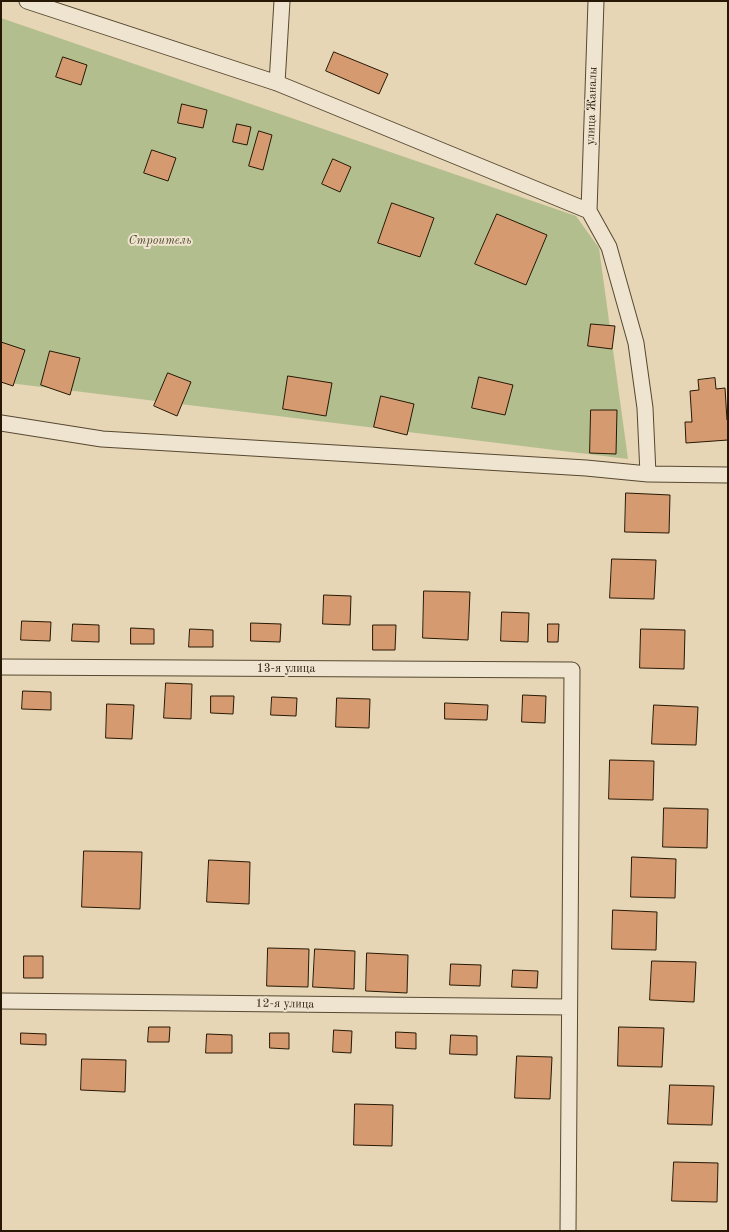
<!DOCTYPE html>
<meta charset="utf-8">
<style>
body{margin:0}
#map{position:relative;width:729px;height:1232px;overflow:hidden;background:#e6d6b5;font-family:"Old Standard TT",serif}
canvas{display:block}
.frame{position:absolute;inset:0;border:2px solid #261805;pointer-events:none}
</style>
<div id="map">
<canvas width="729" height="1232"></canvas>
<div class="frame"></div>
</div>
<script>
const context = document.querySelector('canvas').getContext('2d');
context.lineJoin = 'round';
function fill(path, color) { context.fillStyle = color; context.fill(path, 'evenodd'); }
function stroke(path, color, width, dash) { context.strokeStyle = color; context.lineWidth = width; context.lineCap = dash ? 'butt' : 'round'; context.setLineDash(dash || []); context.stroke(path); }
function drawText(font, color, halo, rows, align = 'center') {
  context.font = font + ' "Old Standard TT",serif'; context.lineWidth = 4; context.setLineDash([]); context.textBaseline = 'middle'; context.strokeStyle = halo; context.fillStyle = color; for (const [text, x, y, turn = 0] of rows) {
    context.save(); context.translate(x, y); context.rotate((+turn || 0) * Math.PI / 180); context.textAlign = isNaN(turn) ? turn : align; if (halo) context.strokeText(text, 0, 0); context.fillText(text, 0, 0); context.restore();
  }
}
const green = new Path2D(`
 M1,18l575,198 23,32 29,211 -627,-77z`);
const building = new Path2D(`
 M334,52l54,22 -9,20 -53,-23z
 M63,57l24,8 -6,20 -25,-8z
 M182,104l25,6 -4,18 -25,-5z
 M237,124l14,3 -4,18 -14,-3z
 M259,131l13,4 -9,35 -14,-4z
 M152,150l24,8 -8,23 -24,-8z
 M333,159l18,8 -11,25 -18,-8z
 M392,203l42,15 -14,39 -42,-14z
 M497,214l50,21 -21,50 -51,-21z
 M591,324l24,2 -3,23 -24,-3z
 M1,342l24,8 -12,36 -12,-4z
 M50,351l30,7 -10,37 -29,-10z
 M168,373l23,9 -14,34 -23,-10z
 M288,376l44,7 -6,33 -43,-7z
 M479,377l34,8 -8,30 -33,-7z
 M715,378l1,11 9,-1 2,32 1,-1v21l-42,3 -1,-21h7l-2,-31 9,-1 -1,-10z
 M381,396l33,8 -7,31 -33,-8z
 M591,410h26l-1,44 -26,-1z
 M626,493l44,2 -1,38 -44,-1z
 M612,559l44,1 -2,39 -44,-1z
 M424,591l46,1 -2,48 -45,-2z
 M324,595l27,1 -1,29 -27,-1z
 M502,612l27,1 -1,29 -27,-1z
 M22,621l29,1 -1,19 -29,-1z
 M251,623l30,1 -1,18 -29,-1z
 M73,624l26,1v17l-27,-1z
 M548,624h11l-1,18h-10z
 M373,625h23l-1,25h-22z
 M131,628l23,1v15h-23z
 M190,629l23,1v17h-24z
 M641,629l44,1 -1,39 -44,-1z
 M166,683l26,1 -1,35 -27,-1z
 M23,691l28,1v18l-29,-1z
 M523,695l23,1 -1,27 -23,-1z
 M211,696h23l-1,18 -22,-1z
 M272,697l25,1 -1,18 -25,-1z
 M337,698l33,1 -1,29 -33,-1z
 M445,703l43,2 -1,15 -42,-1z
 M107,704l27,1 -2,34 -26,-1z
 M654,705l44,2 -2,38 -44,-1z
 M610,760l44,1 -1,39 -44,-1z
 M664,808l44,1 -1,39 -44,-1z
 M84,851l58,1 -2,57 -58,-2z
 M632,857l44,2 -1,39 -44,-1z
 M209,860l41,2 -1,42 -42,-2z
 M613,910l44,2 -1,38 -44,-1z
 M268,948l41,1 -1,38 -41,-1z
 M315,949l40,2 -1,38 -41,-2z
 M367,953l41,2 -1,38 -41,-2z
 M24,956h19v22h-19z
 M652,961l44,1 -2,40 -44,-2z
 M451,964l30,1 -1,21 -30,-1z
 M513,970l25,1 -1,17 -25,-1z
 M149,1027h21l-1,15h-21z
 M619,1027l45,1 -2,39 -44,-1z
 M334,1030l18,1 -1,22 -18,-1z
 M396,1032l20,1v16l-20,-1z
 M21,1033l25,1v11l-25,-1z
 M270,1033h19v16l-19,-1z
 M207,1034l25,1v18h-26z
 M451,1035l26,1v19l-27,-1z
 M517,1056l35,1 -2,42 -35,-1z
 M82,1059l44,1 -1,32 -44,-2z
 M670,1085l44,1 -2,39 -44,-1z
 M355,1104l38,1 -1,41 -38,-1z
 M674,1162l44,1 -1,39 -45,-1z`);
const minor = new Path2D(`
 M27,1l250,82 312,128 20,36 27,96 9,65 3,66
 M277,83l5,-82
 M589,211l7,-210
 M1,423l101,16 484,29 62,6 80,1
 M1,667l571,3 -4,561
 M1,1001l568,6`);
const streetNames = [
 ["улица Жаналы",592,106,-88],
 ["13-я улица",286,669],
 ["12-я улица",285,1004,1]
];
const parkNames = [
 ["Строитель",160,241]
];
fill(green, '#b3be8e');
fill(building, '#d59a70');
stroke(building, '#261805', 1);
stroke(minor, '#564831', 17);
stroke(minor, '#efe4cf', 15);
drawText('12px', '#261805', '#efe4cf', streetNames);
drawText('italic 12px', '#504a2e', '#efe4cf', parkNames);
</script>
